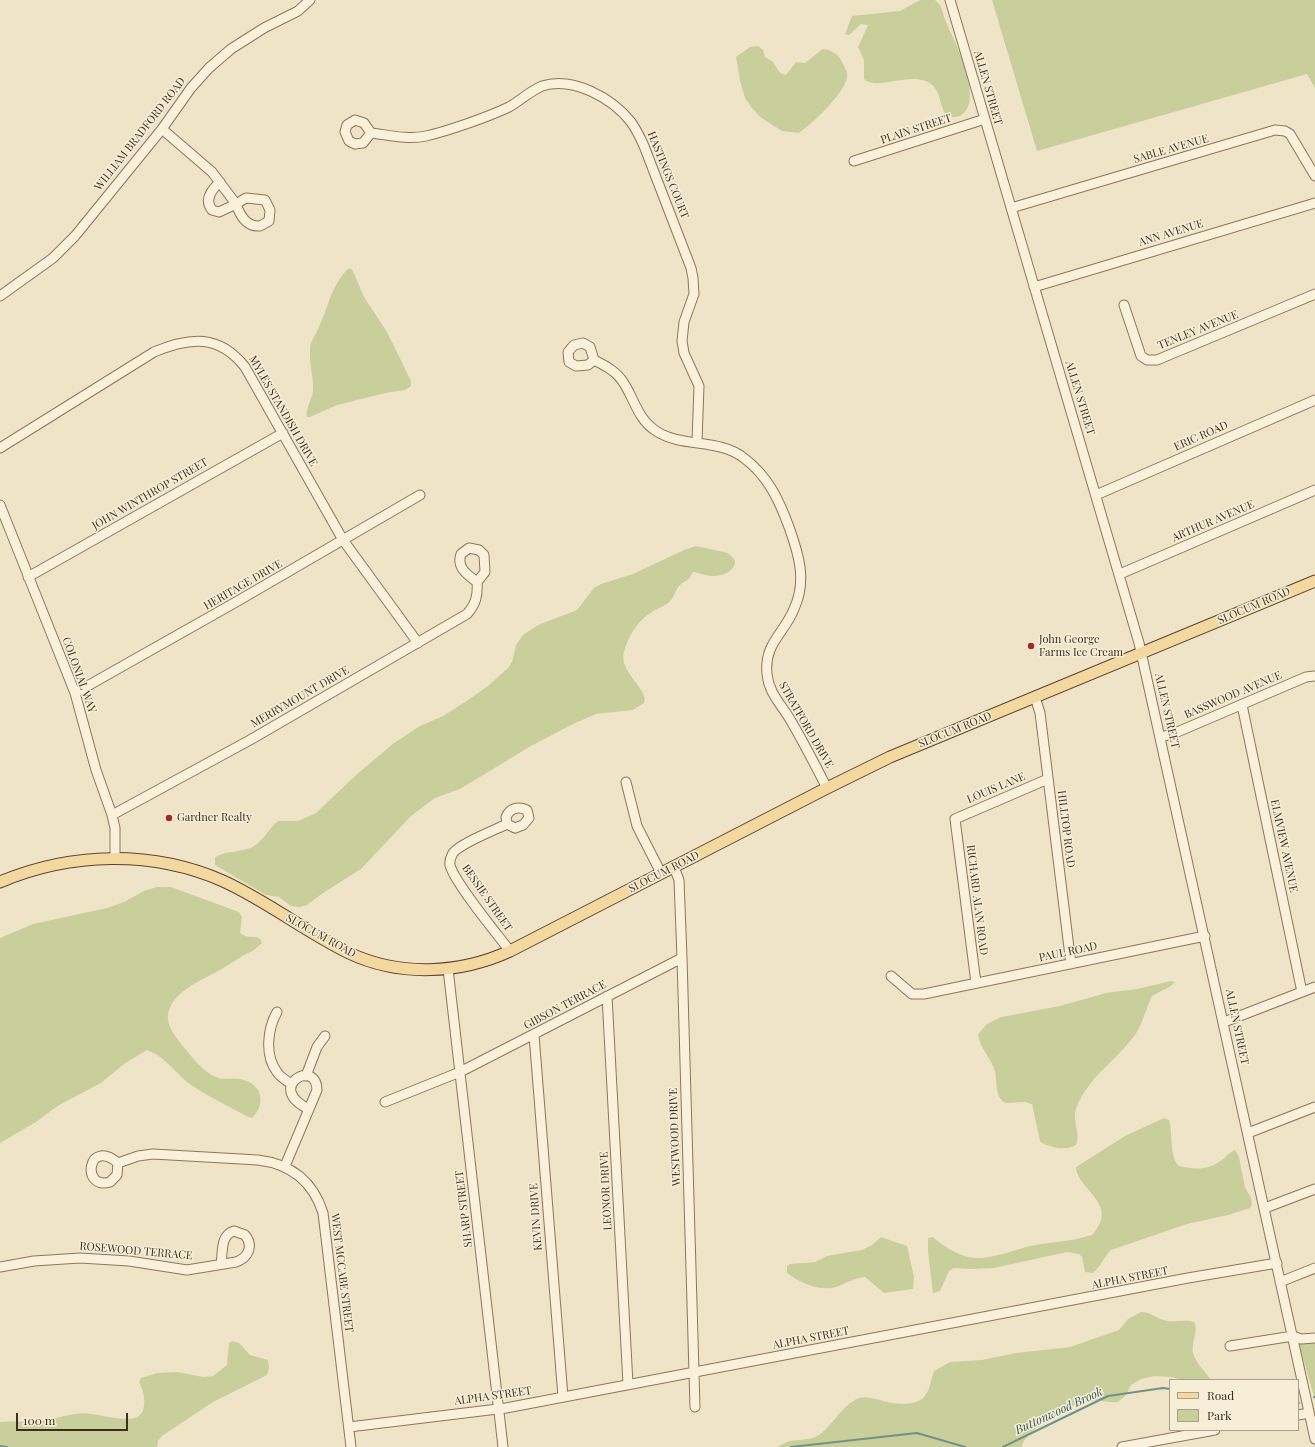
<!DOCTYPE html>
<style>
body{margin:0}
#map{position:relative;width:1315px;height:1447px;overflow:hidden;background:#f0e4c8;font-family:"Playfair Display",serif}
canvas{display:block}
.legend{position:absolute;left:1169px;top:1379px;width:130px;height:52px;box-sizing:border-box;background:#f7eed8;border:1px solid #ada18e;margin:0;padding:5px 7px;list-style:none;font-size:12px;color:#3d2e20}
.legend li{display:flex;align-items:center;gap:8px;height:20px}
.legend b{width:20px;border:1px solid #ada18e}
.scale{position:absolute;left:16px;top:1413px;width:112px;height:18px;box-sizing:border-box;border:2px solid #3d2e20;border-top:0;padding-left:5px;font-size:12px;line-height:14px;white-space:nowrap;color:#3d2e20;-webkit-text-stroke:3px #f7eed8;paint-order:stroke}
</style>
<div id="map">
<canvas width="1315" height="1447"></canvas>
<ul class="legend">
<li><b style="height:5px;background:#f3d9a0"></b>Road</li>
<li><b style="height:11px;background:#c9cf9b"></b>Park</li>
</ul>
<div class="scale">100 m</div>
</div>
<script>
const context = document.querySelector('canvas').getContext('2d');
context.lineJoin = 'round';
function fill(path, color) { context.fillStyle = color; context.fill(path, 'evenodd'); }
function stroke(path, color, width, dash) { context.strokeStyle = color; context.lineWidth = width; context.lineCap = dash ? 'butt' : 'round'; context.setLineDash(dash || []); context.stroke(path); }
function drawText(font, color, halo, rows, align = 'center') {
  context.font = font + ' "Playfair Display",serif'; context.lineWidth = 3; context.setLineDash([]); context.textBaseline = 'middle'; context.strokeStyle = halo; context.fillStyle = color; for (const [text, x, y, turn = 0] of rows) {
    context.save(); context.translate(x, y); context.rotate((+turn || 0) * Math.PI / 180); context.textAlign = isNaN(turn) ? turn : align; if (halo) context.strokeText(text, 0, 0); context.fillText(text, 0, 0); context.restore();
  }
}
const green = new Path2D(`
 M920,0h15l5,5c3,5 3,11 6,17 8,18 40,80 14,94 -3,1 -8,1 -12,1 -9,-9 -6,-24 -16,-32 -19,-16 -54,7 -68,-6v-19l-6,-13 10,-22 -7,-1 -12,11 -4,-1 7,-18 48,-5z
 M992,0h323v88l-8,-14 -270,77z
 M758,46l5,4 2,7 8,5 7,11 6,2 10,-13 9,1 18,-14c8,1 16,5 19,13 2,5 6,9 5,15 -2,16 -35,47 -48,56l-17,-2 -22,-14 -9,-10 -6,-9 -5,-17 -4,-24 14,-10z
 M348,269h4l12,28 23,35 24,49v5l-6,4 -20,3 -48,12 -27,12h-3c-2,-7 5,-18 6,-26 1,-13 -4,-27 -3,-40 0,-10 4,-13 8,-22 10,-20 13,-44 30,-60z
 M696,546l32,7 7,7c0,14 -17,18 -30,15 -4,-1 -8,-3 -12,-3 -6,12 -6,6 -14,14 -4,4 -4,11 -9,15 -4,5 -12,7 -18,11 -14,8 -24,24 -28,40 -6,20 26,38 20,51l-11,7 -37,4 -25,11 -40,21 -71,43 -25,9 -24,18 -50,53 -38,24 -16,12 -7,2 -9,-1 -12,-9 -13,-2 -51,-30v-7c8,-8 28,-5 39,-12 10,-6 15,-18 24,-25h20l18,-8 40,-38 38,-32 26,-17 23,-10 22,-14 23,-16 20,-18 4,-6 4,-17 7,-10 15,-10 39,-15 17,-22 7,-4 32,-10 51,-24z
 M157,887h14l68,25 3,5 -2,16c9,7 15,1 21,7l1,3 -8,7c-11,5 -19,11 -29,17 -19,12 -52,22 -57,47 -2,12 8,23 15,32 9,11 19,25 33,31 8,4 16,0 24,2 22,4 27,24 12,39l-6,-2c-17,-10 -39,-20 -55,-31 -16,-12 -25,-28 -44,-35l-23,14 -23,19 -42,22 -23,17 -36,21v-205l33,-14 74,-16 17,-6 20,-11z
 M1171,981l4,1 -4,4 -19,10c-6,12 -9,27 -17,39 -18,25 -48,43 -59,74 -4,11 5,25 0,36 -9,6 -24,3 -34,-2l-2,-2 -8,-37 -7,-2 -19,1c-11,-4 -9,-22 -11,-31 -3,-14 -16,-24 -17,-38l9,-10 14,-7 59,-11 46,-13 31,-4z
 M1164,1118l5,2c4,13 0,36 10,46 17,4 29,4 43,-6 5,-4 9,-9 13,-10l4,7 6,30 6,11 1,7 -2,3 -22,7 -41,9 -76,26c-7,7 -10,16 -18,23l-8,-1 -3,-15 -3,-3 -12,-2 -73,16 -24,1 -16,-1 -5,3 -9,20 -7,2 -5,-41v-14l5,-1c8,8 24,17 35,20 19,4 40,-5 58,-10 22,-5 44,-5 66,-12 29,-31 -15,-45 -16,-68l49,-31z
 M881,1237l26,9 7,31 -1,12 -29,4 -19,-16c-10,1 -17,5 -26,9 -18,7 -38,-3 -52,-13v-7l3,-2 26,-2 11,-6 35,-6 10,-5z
 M1141,1312c11,0 17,8 27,9 10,1 17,-2 26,1 5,8 -3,20 -1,31 3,11 12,18 18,27h-29l-10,-3 -18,-1 -13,3 -10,6 -5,10 -8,7c-10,1 -20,-3 -30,-1 -16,2 -65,30 -66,46h-244c14,-11 29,-4 41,-12 13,-9 24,-31 40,-37 6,-2 15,1 21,2 11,4 36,7 44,-3 6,-6 7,-18 10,-26l16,-9 32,-2 34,-7 54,-6 49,-17 9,-11z
 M1300,1337l15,4v59l-15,-52z
 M232,1341l7,2 11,12 18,5 1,8 -2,7 -54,27 -51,34 -4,5 -1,6h-157v-25c14,-1 28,0 43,-2 16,-1 32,-9 48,-6 10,1 40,9 48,2 9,-8 5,-25 0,-34l2,-4 16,-5 20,-1 26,5 10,-1 14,-11 2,-22z`);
const stream = new Path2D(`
 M1314,1397h1
 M1298,1403h1
 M0,1446l7,1
 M791,1447l126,-14 48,14
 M1003,1447l105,-51 55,-8 7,1`);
const minor = new Path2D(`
 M950,0l189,643 176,796
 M162,129l50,43 24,32 10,-6 19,2 5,10 -1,11 -9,5c-14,1 -20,-11 -24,-22l-17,8 -7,-2c-8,-10 -1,-20 8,-28
 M371,133l-8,10 -8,1 -6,-3 -4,-9 2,-7 8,-5 9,3 7,10c18,2 37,7 55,3 22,-5 62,-19 83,-29 11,-6 21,-16 33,-21 31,-10 70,12 89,36 5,7 9,15 13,24l47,122 2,10 1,16 -10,28 -2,19 2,12 15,33 -2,56
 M854,161l131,-42
 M1011,208l264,-78 10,1 5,3 25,42
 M1034,287l281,-84
 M0,296l53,-38 22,-22 87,-107 29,-41 18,-20 22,-19 33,-21 34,-17 12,-11
 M1124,305l17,51 6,4h10l158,-66
 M594,360l-4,-13 -7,-4 -9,2 -6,7 1,10 7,4 12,-1 6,-5c10,5 20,10 27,19 13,17 15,39 35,52 26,17 62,7 88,27 24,18 35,42 45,69 10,28 18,54 5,82 -10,25 -30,34 -27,65 2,20 15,31 24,47 13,22 24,44 36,67
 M0,448l154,-96c36,-15 65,-18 91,15l98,173 75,103
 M1096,495l219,-95
 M0,505l75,188 21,77 16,45 3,13v30
 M1120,574l195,-84
 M28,577l255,-144
 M75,693l161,-91 184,-107
 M1035,697l5,16 31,251
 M1242,705l60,287
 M1161,737l14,-4 131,-56 9,-1
 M626,782l11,44 24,47
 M112,815l138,-75 217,-126c9,-10 11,-19 10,-32 -9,-7 -21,-14 -16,-28l8,-6 10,2 5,5 1,17 -8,10
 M507,824l-1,-7c4,-9 12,-11 21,-7l2,8 -6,7 -8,3 -8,-4c-12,6 -46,19 -54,29 -2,4 -4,7 -3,12 4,17 47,69 60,86
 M674,867l5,13 3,78 13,449
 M448,969l55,478
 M891,976l21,18h12l281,-58
 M976,983l-21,-164 93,-40
 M607,996l21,388
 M277,1012c-9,16 -13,43 0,60 3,5 9,8 14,12
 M1224,1022l91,-35
 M534,1035l29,362
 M306,1076l11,-29 8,-11
 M385,1102l75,-30 222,-114
 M1248,1133l67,-26
 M118,1163l-1,12 -7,7c-29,9 -23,-45 8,-19l20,-7 15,-2 105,6c33,4 55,21 65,53l28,234
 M285,1166l32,-76c-1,-33 -53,-2 -8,19
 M1265,1208l50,-19
 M0,1267l34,-6 46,-3 49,3 58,9 49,-8c12,-4 18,-16 9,-27l-11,-4c-14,4 -11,22 -13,33
 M1280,1282l35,-14
 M1230,1346l63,-10 8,3 14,-1
 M1298,1415l11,-2
 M349,1427l157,-19 682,-130 89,-15
 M1122,1447l93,-17`);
const major = new Path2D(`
 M0,882c71,-30 152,-32 223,-1 44,20 83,51 126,72 51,24 111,21 161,-2l317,-163 63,-31 425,-176`);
const markers = [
 [1031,646,4,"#9e2a2b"],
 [169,818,4,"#9e2a2b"]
];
const streetNames = [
 ["ALLEN STREET",988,88,74],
 ["PLAIN STREET",916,129,-18],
 ["WILLIAM BRADFORD ROAD",140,134,-52],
 ["SABLE AVENUE",1171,149,-16],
 ["HASTINGS COURT",668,175,68],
 ["ANN AVENUE",1171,233,-17],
 ["TENLEY AVENUE",1198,330,-22],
 ["ALLEN STREET",1080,398,73],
 ["MYLES STANDISH DRIVE",283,411,60],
 ["ERIC ROAD",1201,436,-24],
 ["JOHN WINTHROP STREET",150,494,-30],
 ["ARTHUR AVENUE",1213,521,-23],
 ["HERITAGE DRIVE",243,585,-30],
 ["SLOCUM ROAD",1254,606,-23],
 ["COLONIAL WAY",79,675,70],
 ["BASSWOOD AVENUE",1233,695,-23],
 ["MERRYMOUNT DRIVE",300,697,-30],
 ["ALLEN STREET",1167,711,77],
 ["STRATFORD DRIVE",806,725,60],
 ["SLOCUM ROAD",955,730,-22],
 ["LOUIS LANE",996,788,-23],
 ["HILLTOP ROAD",1066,829,83],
 ["ELMVIEW AVENUE",1284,846,78],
 ["SLOCUM ROAD",664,872,-27],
 ["BESSIE STREET",487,898,55],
 ["RICHARD ALAN ROAD",977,900,83],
 ["SLOCUM ROAD",321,936,29],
 ["PAUL ROAD",1068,952,-12],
 ["GIBSON TERRACE",565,1005,-28],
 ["ALLEN STREET",1237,1027,78],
 ["WESTWOOD DRIVE",675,1137,-92],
 ["LEONOR DRIVE",606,1191,-93],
 ["SHARP STREET",464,1209,-97],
 ["KEVIN DRIVE",536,1217,-94],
 ["ROSEWOOD TERRACE",136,1251,5],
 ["WEST MCCABE STREET",342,1273,83],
 ["ALPHA STREET",1130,1278,-11],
 ["ALPHA STREET",811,1338,-11],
 ["ALPHA STREET",493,1396,-8]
];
const poiNames = [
 ["John George",1039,640],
 ["Farms Ice Cream",1039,653],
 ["Gardner Realty",177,818]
];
const waterNames = [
 ["Buttonwood Brook",1059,1411,-25]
];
fill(green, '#c9cf9b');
stroke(stream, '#6f938a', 2);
stroke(minor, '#8d765c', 11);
stroke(major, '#5b4430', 13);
stroke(minor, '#faf1dc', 9);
stroke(major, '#f3d9a0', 11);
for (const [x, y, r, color] of markers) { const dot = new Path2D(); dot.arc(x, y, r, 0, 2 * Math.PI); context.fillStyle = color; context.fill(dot); stroke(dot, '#f7eed8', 1.5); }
drawText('11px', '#3d2e20', '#f7eed8', streetNames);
drawText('11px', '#3d2e20', '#f7eed8', poiNames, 'left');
drawText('italic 12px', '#2f5d5a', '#f7eed8', waterNames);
</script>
